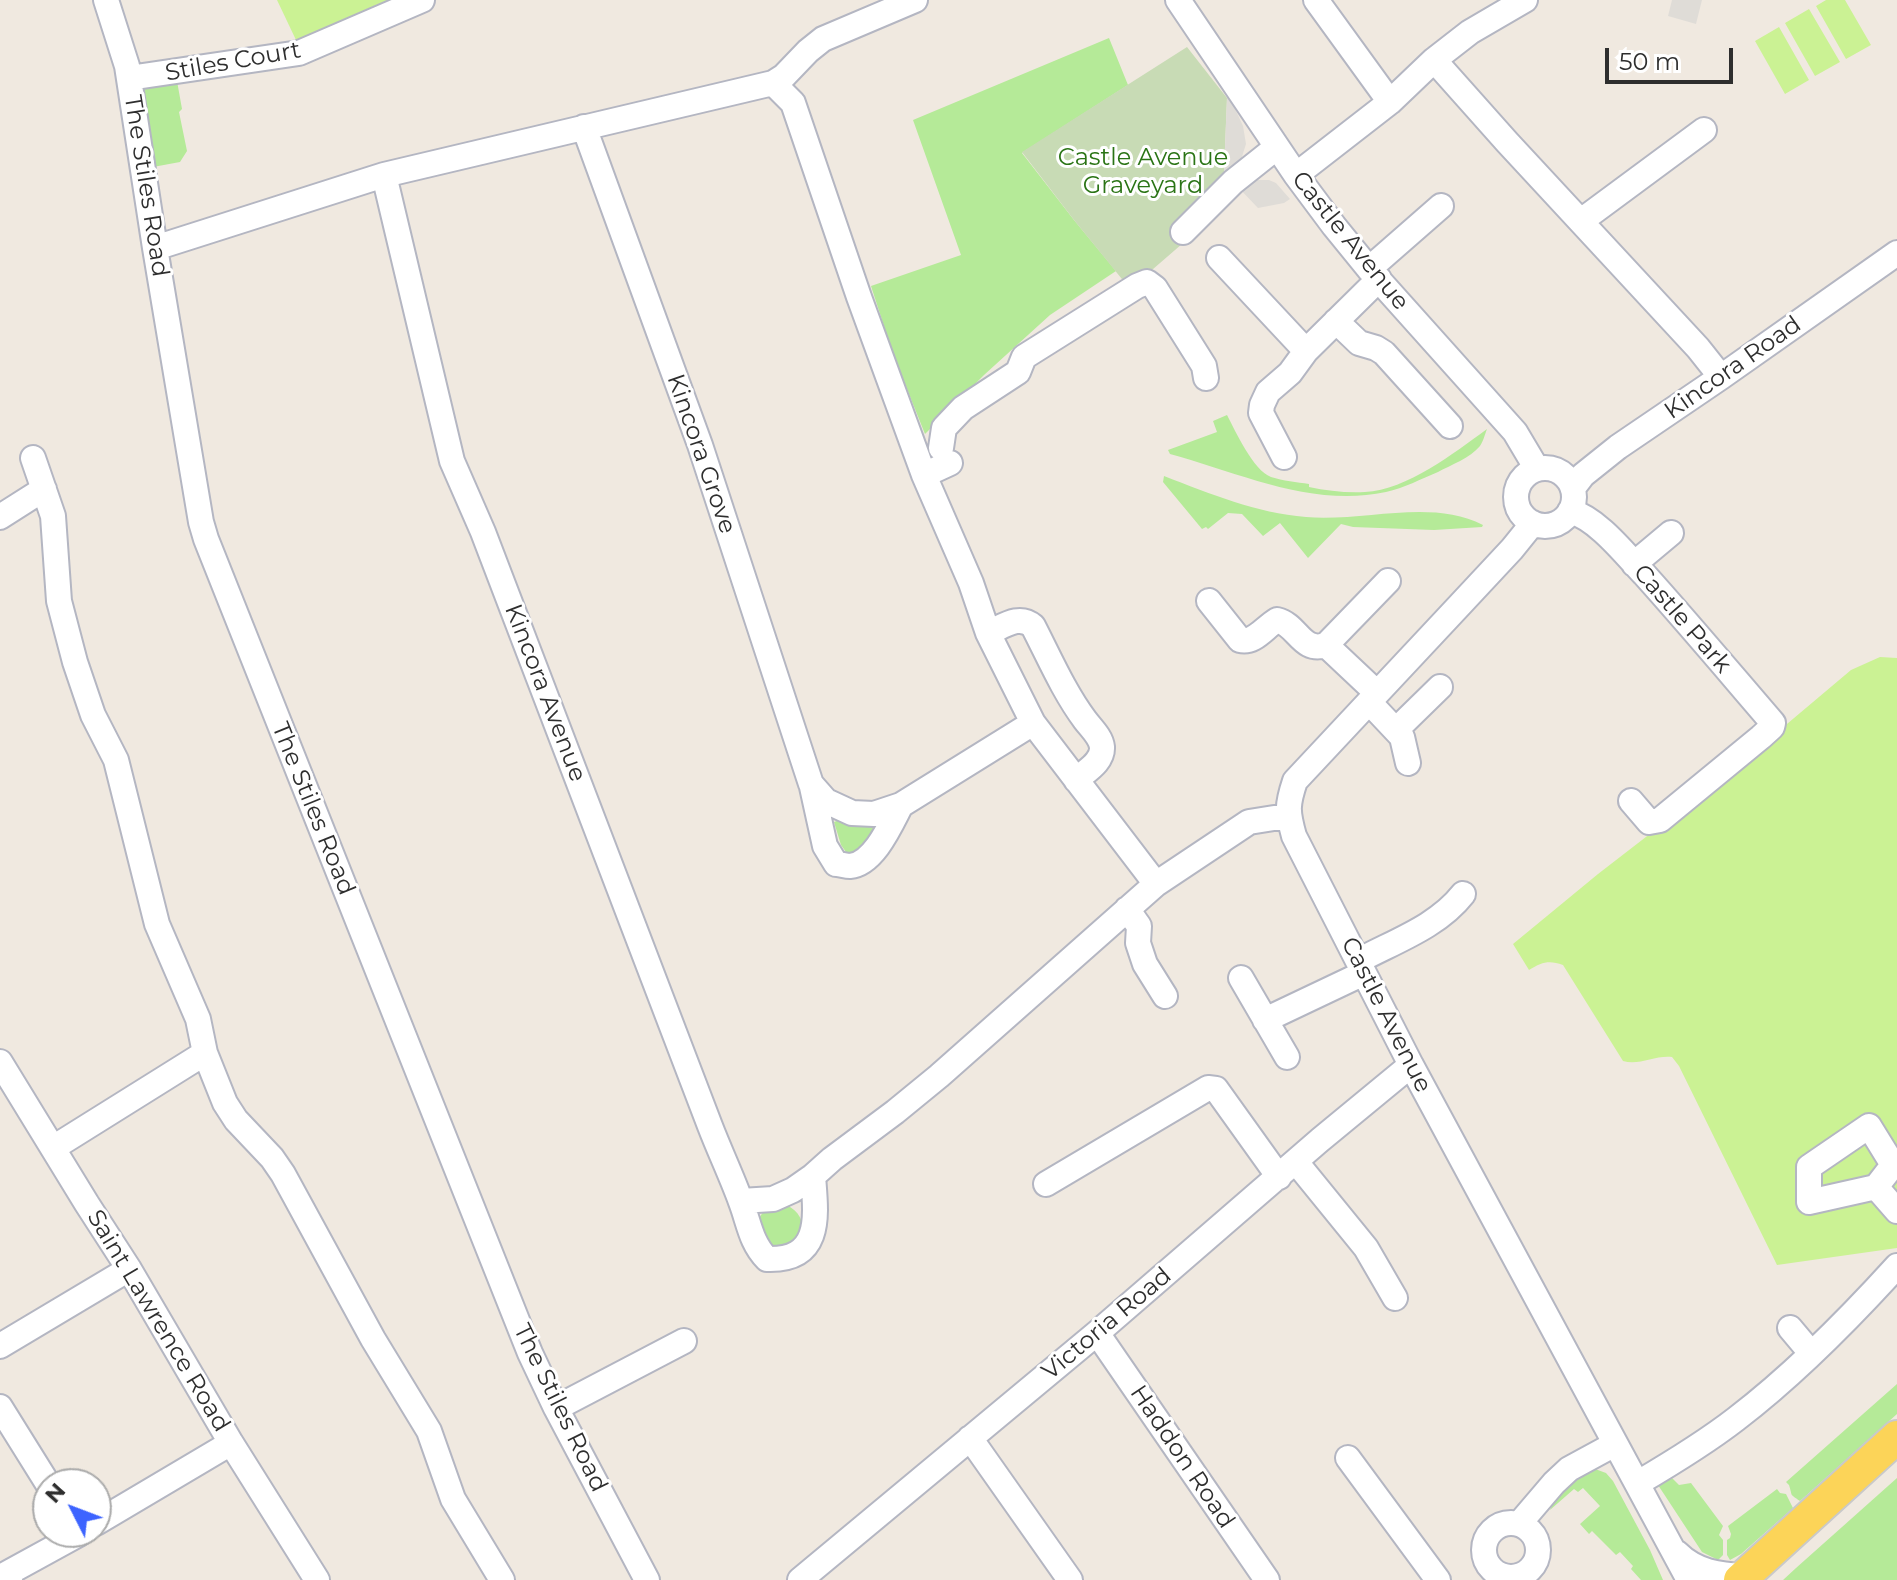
<!DOCTYPE html>
<style>
body{margin:0}
#map{position:relative;width:1897px;height:1580px;overflow:hidden;background:#f0e9e0;font-family:Montserrat,sans-serif}
canvas{display:block}
.north{position:absolute;left:32px;top:1468px;width:80px;height:80px;box-sizing:border-box;background:#fff;border:2px solid #ababab;border-radius:50%;rotate:312deg;font-size:22px;font-weight:700;line-height:32px;text-align:center;color:#2e2e2e}
.north::after{content:'';display:block;margin:auto;width:28px;height:36px;background:#3d64ff;clip-path:polygon(50% 0,100% 100%,50% 72%,0 100%)}
.scale{position:absolute;left:1605px;top:48px;width:128px;height:36px;box-sizing:border-box;border:4px solid #2e2e2e;border-top:0;padding-left:10px;font-size:24px;line-height:28px;white-space:nowrap;color:#2e2e2e;-webkit-text-stroke:6px #fff;paint-order:stroke}
</style>
<div id="map">
<canvas width="1897" height="1580"></canvas>
<div class="north">N</div>
<div class="scale">50 m</div>
</div>
<script>
const context = document.querySelector('canvas').getContext('2d');
context.lineJoin = 'round';
function fill(path, color) { context.fillStyle = color; context.fill(path, 'evenodd'); }
function stroke(path, color, width, dash) { context.strokeStyle = color; context.lineWidth = width; context.lineCap = dash ? 'butt' : 'round'; context.setLineDash(dash || []); context.stroke(path); }
function drawText(font, color, halo, rows, align = 'center') {
  context.font = font + ' Montserrat,sans-serif'; context.lineWidth = 6; context.setLineDash([]); context.textBaseline = 'middle'; context.strokeStyle = halo; context.fillStyle = color; for (const [text, x, y, turn = 0] of rows) {
    context.save(); context.translate(x, y); context.rotate((+turn || 0) * Math.PI / 180); context.textAlign = isNaN(turn) ? turn : align; if (halo) context.strokeText(text, 0, 0); context.fillText(text, 0, 0); context.restore();
  }
}
const green = new Path2D(`
 M1109,38l19,47 -106,68 52,67 42,51 -66,44 -66,60 -59,59 -32,-80 -22,-68 90,-31 -48,-135z
 M177,81l5,28 -3,3 8,39 -7,11 -27,5 -13,-80z
 M1227,415c9,17 26,55 44,62 12,4 26,5 38,7v3c18,4 38,6 56,5 42,-2 89,-39 122,-63 -2,5 -4,13 -7,17 -10,12 -29,19 -42,26 -17,7 -34,16 -52,20 -74,16 -146,-19 -216,-38l-2,-4 49,-18 -4,-11z
 M1164,476c47,18 92,37 142,41 58,5 125,-19 177,8l-1,2 -48,3 -81,-3 -12,-3 -33,34 -28,-35 -17,13 -21,-22 -14,-1 -20,16 -2,-2 -4,2 -39,-47z
 M842,819l32,4 2,5 -3,8 -18,18 -9,-2 -5,-7 -7,-23z
 M787,1205c12,7 17,15 15,29l-20,16 -17,-5 -7,-25c7,-13 15,-14 29,-15z
 M1897,1384v30l-97,87c-11,-8 -7,-3 -11,-16l-3,-3z
 M1595,1469l11,4 7,8 37,69 13,30h-22l-10,-11 2,-3 -13,-14 -4,3 -24,-24 -3,3 -9,-10 20,-18 -17,-18 -5,4 -4,-3 -24,21c8,-17 27,-35 45,-41z
 M1671,1477l8,8 12,-2 32,43 -4,9 4,5v15l-5,5 -16,-8 -44,-67z
 M1897,1478v102h-114l13,-12z
 M1777,1489l3,4 6,1 7,14 -52,46 -11,6 -3,-5v-15l3,-2 1,-4 -3,-8z`);
const cemetery = new Path2D(`
 M1187,47l40,51 -3,74 18,20 -112,97 -56,-69 -52,-68z`);
const pitch = new Path2D(`
 M277,0h111l-92,40z
 M1826,0h19l26,45 -25,14 -30,-53z
 M1809,9l31,53 -25,14 -30,-53z
 M1779,27l30,53 -24,14 -30,-53z
 M1880,657l17,1v590l-120,17 -98,-199 -7,-9c-17,-2 -33,9 -49,4l-60,-96c-14,-5 -21,-3 -34,5l-16,-26 85,-70 132,-102 121,-102z`);
const plaza = new Path2D(`
 M1672,0h30l-6,24 -28,-8z
 M1227,98h3l13,28 3,18 -6,19 -10,15 -6,-6z
 M1253,180h16l7,3 14,16 -6,4 -26,5 -23,-24z`);
const minor = new Path2D(`
 M106,0l21,66 28,182 46,274 5,17 324,814 26,55 91,172
 M1178,0l118,175 38,51 35,43 146,163 22,37
 M1316,0l74,102
 M1434,60l73,82 191,206 23,29
 M129,78l170,-25 123,-53
 M773,83l20,20 66,194 65,178 47,108 17,50 45,90 123,161
 M584,127l116,318 111,339 15,17 26,12 22,1 27,-9 132,-82
 M384,175l68,286 31,71 227,594c10,26 22,51 31,76 8,21 10,41 26,57 56,2 49,-44 46,-83
 M1296,175l94,-73 44,-42 36,-28 55,-32
 M1581,221l123,-91
 M1183,232l50,-50 44,-35
 M155,248l229,-73 389,-92 11,-7 24,-25 15,-12 92,-39
 M1219,258l87,93
 M1369,269l72,-63
 M1336,321l23,22 17,5 8,5 66,73
 M941,448l3,-20 19,-20 55,-36 6,-15 113,-71 10,-4 8,6 49,78 2,12
 M1284,457l-23,-44 1,-8 6,-13 22,-19 16,-22 73,-72
 M33,458l20,58 6,85 16,61 18,53 23,45 41,164 41,95 7,34 20,50 11,17 36,38 11,16 90,165 56,92 24,68 49,81
 M1516 497a29 29 0 1 1 58 0a29 29 0 1 1-58 0Z
 M924,475l26,-12
 M1573,488l10,-13 35,-28 103,-70 176,-124
 M1570,511c28,8 54,42 74,63 44,49 86,99 129,149l-1,4 -11,10 -101,83 -11,2 -18,-21
 M0,517l44,-28
 M1533,523l-21,26 -56,60 -161,172c-8,24 -8,30 -1,55l117,229 278,515
 M1634,564l37,-31
 M1209,601l31,39c14,4 25,-13 37,-20 21,5 24,33 49,25
 M988,633c16,-7 31,-19 45,-7 16,31 31,66 52,94 6,8 16,17 17,27 1,15 -16,24 -26,33
 M1377,693l-51,-48 62,-64
 M1369,702l33,35 6,26
 M1396,730l44,-43
 M812,787l13,59 11,18c5,0 9,2 14,2 24,-2 41,-42 51,-61
 M1127,909l12,17 -1,17 7,21 20,32
 M1358,961c37,-20 79,-34 105,-67
 M1241,978l46,79
 M1265,1020l99,-47
 M0,1062l87,142 42,65 102,174 86,137
 M1869,1126l24,39 -17,22 -67,15v-35z
 M53,1148l152,-95
 M1296,1162l70,86 29,50
 M1046,1184l162,-96 8,1 63,88
 M1876,1187l21,24
 M741,1201l32,-2 20,-9 20,-14 19,-17 63,-47 44,-36 217,-192 93,-62 25,-4h15
 M1790,1328l21,25
 M1097,1333l170,247
 M0,1346l129,-77
 M0,1407l48,77
 M556,1408l128,-67
 M970,1438l100,142
 M1348,1458l90,122
 M1638,1483c34,-20 67,-40 98,-64 59,-45 112,-99 161,-153
 M1484 1550a27 27 0 1 1 54 0a27 27 0 1 1-54 0Z
 M96,1523l135,-80
 M1519,1524l35,-41 15,-14 46,-25
 M1677,1553c19,19 42,22 68,23
 M10,1580l-4,-6 73,-40 -1,-2
 M800,1580l297,-247 223,-193 91,-75`);
const major = new Path2D(`
 M1740,1580l157,-143`);
const streetNames = [
 ["Stiles Court",233,62,-10],
 ["The Stiles Road",146,186,81],
 ["Castle Avenue",1350,241,51],
 ["Kincora Road",1733,368,-35],
 ["Kincora Grove",701,454,71],
 ["Castle Park",1682,619,49],
 ["Kincora Avenue",545,693,69],
 ["The Stiles Road",313,809,68],
 ["Castle Avenue",1386,1015,63],
 ["Saint Lawrence Road",158,1321,59],
 ["Victoria Road",1107,1324,-40],
 ["The Stiles Road",560,1408,64],
 ["Haddon Road",1182,1457,56]
];
const parkNames = [
 ["Castle Avenue",1143,158],
 ["Graveyard",1143,186]
];
fill(green, '#b5ea98');
fill(cemetery, '#c8dbb5');
fill(pitch, '#cbf294');
fill(plaza, '#dfdcd7');
stroke(minor, '#b4b6c2', 28);
stroke(major, '#c9c9c9', 36);
stroke(minor, '#fff', 24);
stroke(major, '#fcd458', 32);
drawText('24px', '#2e2e2e', '#fff', streetNames);
drawText('24px', '#2a7415', '#fff', parkNames);
</script>
